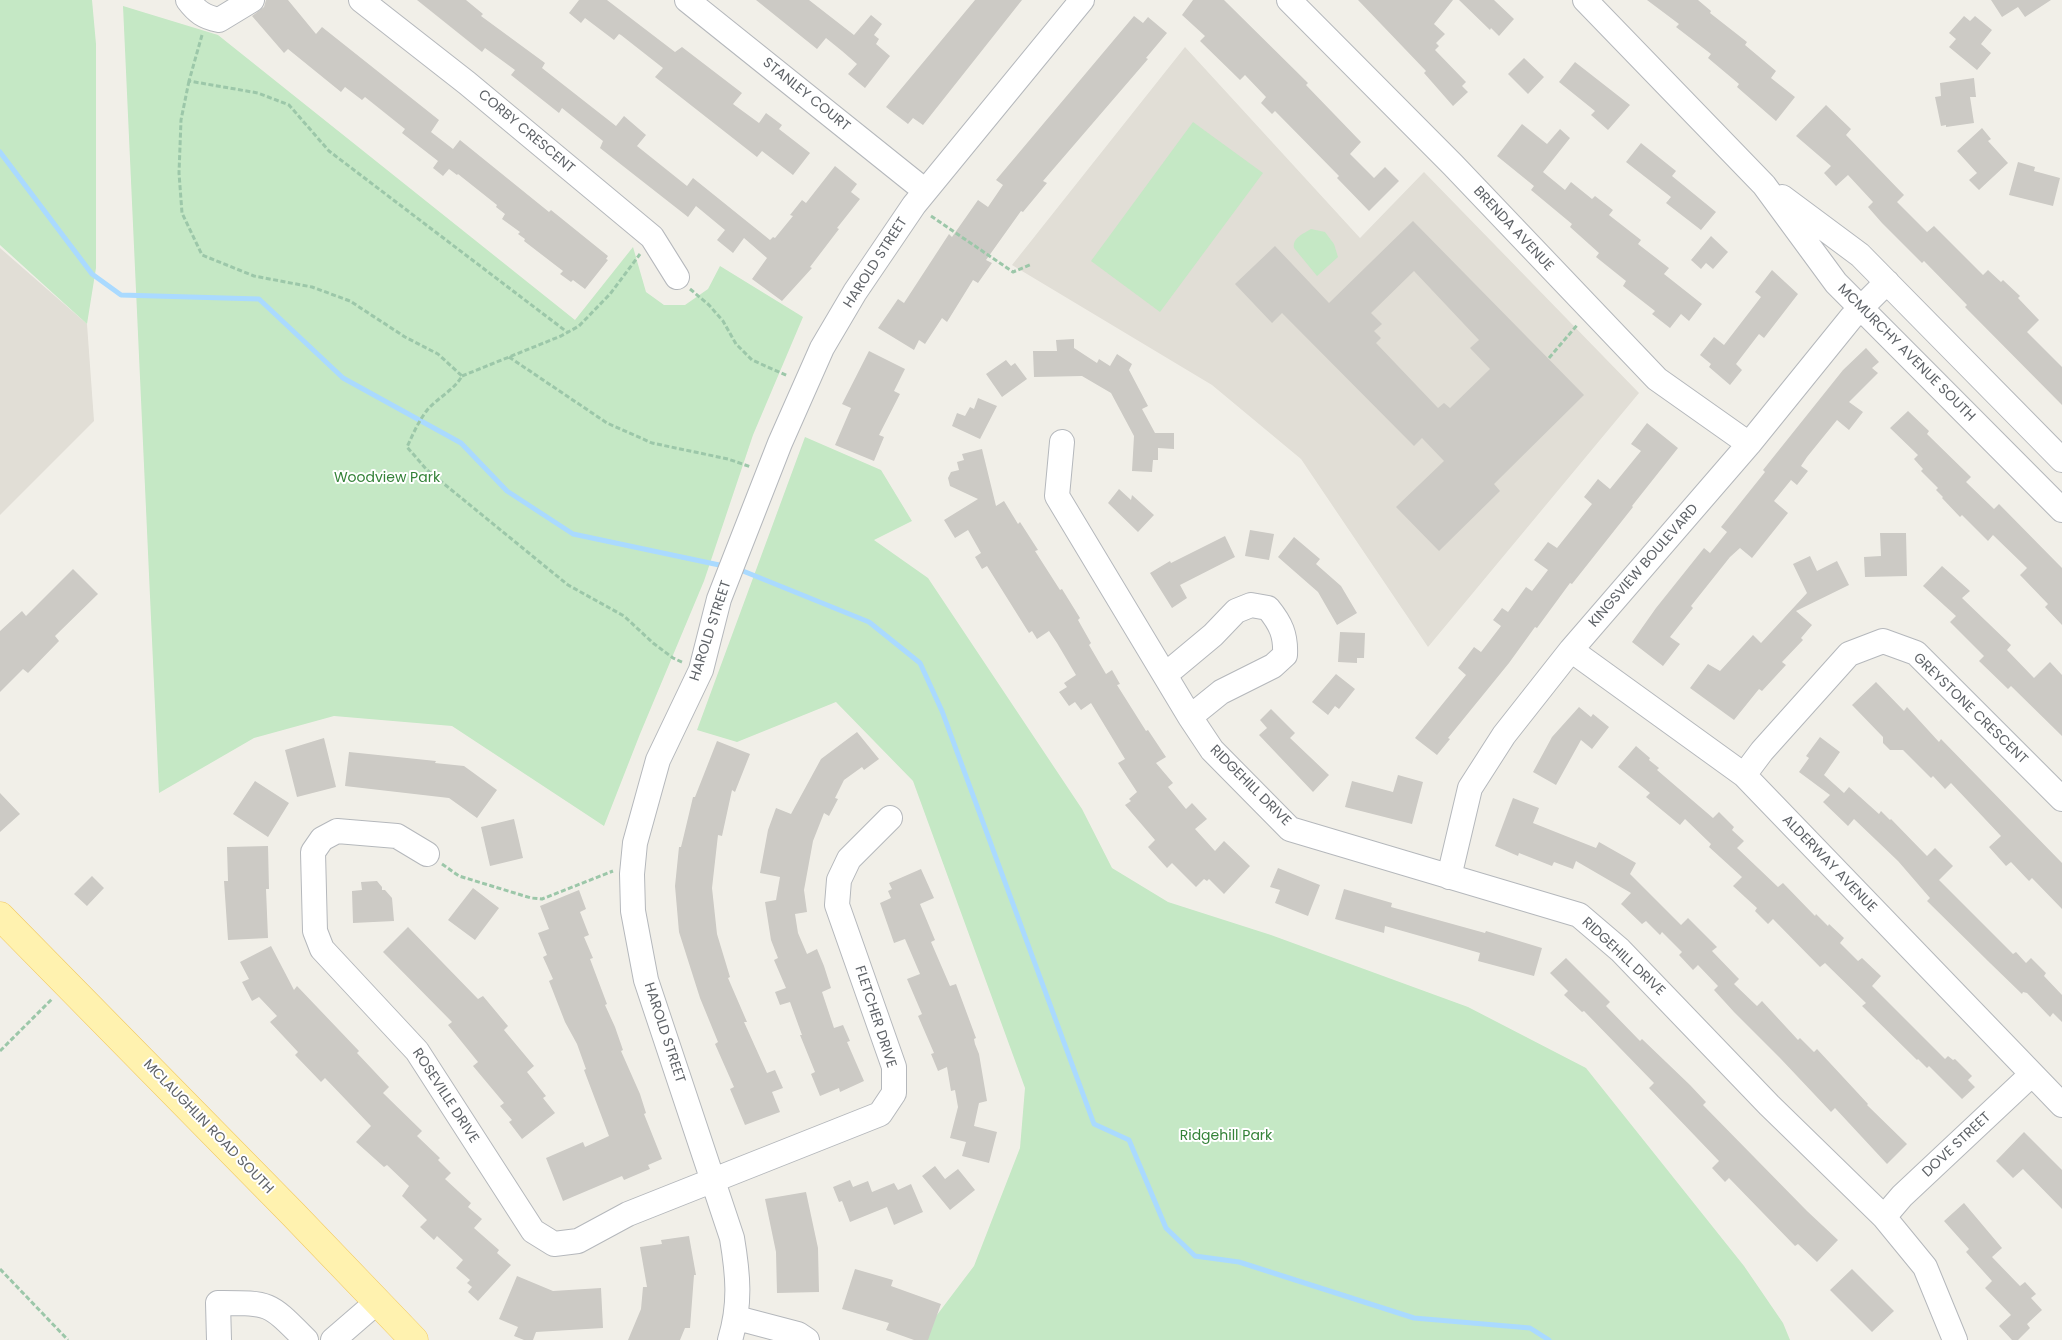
<!DOCTYPE html>
<style>
body{margin:0}
canvas{display:block;background:#f1efe8}
</style>
<canvas width="2062" height="1340"></canvas>
<script>
const context = document.querySelector('canvas').getContext('2d');
context.lineJoin = 'round';
function fill(path, color) { context.fillStyle = color; context.fill(path, 'evenodd'); }
function stroke(path, color, width, dash) { context.strokeStyle = color; context.lineWidth = width; context.lineCap = dash ? 'butt' : 'round'; context.setLineDash(dash || []); context.stroke(path); }
function drawText(font, color, halo, rows, align = 'center') {
  context.font = font + ' Poppins,sans-serif'; context.lineWidth = 4; context.setLineDash([]); context.textBaseline = 'middle'; context.strokeStyle = halo; context.fillStyle = color; for (const [text, x, y, turn = 0] of rows) {
    context.save(); context.translate(x, y); context.rotate((+turn || 0) * Math.PI / 180); context.textAlign = isNaN(turn) ? turn : align; if (halo) context.strokeText(text, 0, 0); context.fillText(text, 0, 0); context.restore();
  }
}
const education = new Path2D(`
 M1185,47l175,191 64,-66 215,221 -211,254 -127,-188 -89,-74 -200,-120z
 M0,248l87,76 7,97 -94,94z`);
const green = new Path2D(`
 M0,0h92l4,44v224l-9,56 -87,-79z
 M123,6l95,29 357,285 58,-73 13,45 18,13h21l23,-16 12,-23 83,51 -50,118 -49,146 -64,153 -36,92 -152,-100 -118,-10 -80,22 -95,55z
 M1193,122l70,51 -103,139 -69,-51z
 M1311,229l14,3 9,12 4,13 -21,19 -23,-28c-2,-10 9,-14 17,-19z
 M805,437l76,33 31,51 -38,19 54,38 154,231 30,59 56,34 103,33 197,72 118,61 158,198 39,57 7,17h-872l56,-74 46,-118 5,-60 -112,-307 -77,-79 -99,40 -40,-12z`);
const stream = new Path2D(`
 M0,152l92,122 29,21 138,4 84,79 118,65 46,48 66,43 151,32
 M738,569l131,53 51,41 22,48 152,413 35,16 37,88 29,28 44,6 175,56 116,10 19,12`);
const building = new Path2D(`
 M266,0h22l28,34 6,-7 117,93 -8,12 22,17 7,-9 89,72 2,-2 57,46 -2,3 2,1 -23,29 -12,-9 -2,2 -11,-8 3,-3 -39,-30 1,-2 -7,-5 2,-2 -18,-13 3,-5 -9,-7 1,-2 -39,-31 -1,1 -8,-6 -6,7 -10,-8 5,-7 -36,-28 3,-4 -40,-32 -3,3 -17,-13 -4,5 -53,-43 -4,4 -32,-37 12,-9z
 M417,0h49l17,14 -2,2 64,47 -3,5 74,58 8,-10 22,19 -9,11 50,40 6,-8 77,62 3,-3 2,1 18,-22 -3,-1 12,-15 4,3 29,-37 22,18 -6,8 9,7 -23,29 2,1 -29,38 2,1 -30,33 -30,-22 15,-21 -23,-20 -11,15 -16,-13 8,-10 -29,-24 -8,11 -88,-69 3,-7 -41,-33 -3,5 -48,-38 4,-5 -30,-22 -3,4z
 M579,0h28l68,52 7,-5 60,46 -9,11 26,19 7,-10 16,12 -3,4 31,24 -17,22 -31,-24 -5,6 -102,-80 8,-9 -42,-33 -2,-1 -5,6 -29,-22 -4,5 -12,-10z
 M756,0h53l45,35 17,-20 11,9 -8,11 5,4 -3,5 14,12 -25,32 -17,-14 9,-10 -15,-13 -16,-13 -9,11z
 M975,0h47l-99,125 -10,-7 -5,6 -22,-17z
 M1193,0h31l84,83 -2,2 55,57 -11,12 24,24 11,-11 14,14 -30,30 -32,-33 2,-2 -64,-65 -3,3 -11,-11 5,-6 -21,-22 -5,5 -40,-39 5,-5 -23,-21z
 M1358,0h95l-19,24 11,10 -9,9 3,3 -4,4 31,32 -4,4 6,6 -15,14 -29,-33 2,-2z
 M1459,0h35l20,19 -15,17 -8,-8 -1,2z
 M1647,0h51l13,11 -1,2 37,29 -2,3 31,26 -5,7 24,19 -19,24 -39,-34 2,-3 -31,-26 3,-4 -35,-27 3,-3z
 M1991,0h60l-26,17 -7,-10 -16,10z
 M1134,16l9,7 5,-6 19,16 -21,25 2,1 -105,122 4,2 -24,29 -2,-1 -35,49 6,3 -14,20 -5,-3 -26,42 -5,-4 -17,26 -6,-4 -5,10 -36,-22 20,-29 6,4 45,-69 3,3 26,-37 10,7 15,-22 -7,-5z
 M1964,16l6,5 5,-5 17,14 -11,14 10,9 -14,17 -28,-23 7,-8 -7,-6z
 M1524,58l20,19 -16,17 -20,-20z
 M1575,62l55,43 -22,25 -17,-15 4,-4 -36,-29z
 M1974,78l2,19h-6l4,26 -28,4v-2l-5,1 -6,-29 6,-1 -1,-13z
 M1826,105l25,24 -5,6 58,60 -7,7 30,30 7,-6 49,49 5,-5 13,12 2,-2 17,16 -2,2 21,22 -12,12 35,35v38l-97,-98 2,-2 -43,-44 -2,2 -40,-40 -14,-16 5,-5 -25,-27 -12,11 -12,-13 7,-7 -35,-30z
 M1522,124l25,20 13,-15 10,9 -27,34 22,18 6,-8 21,17 3,-3 18,14 -4,5 32,25 -3,4 31,24 -5,6 38,30 -13,17 -8,-7 -11,14 -18,-14 3,-3 -32,-25 3,-5 -30,-24 3,-4 -29,-26 2,-3 -41,-34 3,-4 -37,-30z
 M1982,128l9,11 -3,2 20,22 -29,27 -10,-10 8,-7 -20,-22z
 M1641,143l35,28 -4,5 44,36 -15,18 -35,-27 5,-6 -45,-35z
 M2018,162l17,5 -1,4 26,7 -7,28 -44,-11z
 M1413,221l171,174 -90,89 6,7 -61,60 -43,-44 48,-46 -22,-23 -8,8 -132,-133 -10,10 -37,-39 40,-38 54,57zM1414,271l65,69 -9,8 20,21 -40,39 -6,-5 -6,5 -62,-65 5,-5 -7,-7 8,-7 -11,-11z
 M1711,236l17,16 -15,17 -7,-6 -5,6 -10,-9z
 M1772,270l26,24 -34,44 -5,-4 -23,30 6,6 -12,15 -21,-18 2,-3 -11,-9 14,-18 10,8 37,-48 -6,-5z
 M1074,339v9l23,15 2,-4 11,7 7,-12 15,10 -3,6 19,36 -6,3 13,24h19v16l-16,-1v12h-5l-1,12 -20,-1 2,-35 -23,-43 -29,-17 -48,1 -1,-26h24l-1,-11z
 M1866,348l13,14 -7,6 6,5 -29,29 14,10 -14,18 -12,-10 -30,37 -6,9 7,5 -11,14 -6,-5 -17,21 14,12 -36,45 -12,-10 -10,9 -39,49 2,2 -23,29 10,7 -17,22 -31,-24 24,-34 48,-60 6,5 17,-21 -6,-5 44,-55 -2,-2 80,-100z
 M869,351l36,18 -11,22 6,3 -21,41 5,2 -10,24 -39,-16 16,-37 -9,-4z
 M1006,360l5,6 4,-3 12,16 -25,18 -16,-23z
 M978,398l19,8 -17,33 -28,-13 5,-13 8,3 5,-9 4,2z
 M1908,411l21,20 -2,3 44,43 -5,5 28,27 5,-5 63,64v57l-17,-18 3,-3 -28,-29 7,-7 -34,-33 -5,6 -26,-26 -2,2 -18,-19 1,-1 -7,-7 2,-2 -17,-17 2,-2 -9,-10 4,-4 -28,-27z
 M1647,423l31,25 -46,58 1,1 -61,77 -2,-1 -33,45 -2,-1 -26,36 -61,75 2,1 -13,16 -22,-17 51,-63 -8,-7 16,-21 7,5 20,-26 -8,-6 9,-12 6,4 18,-25 6,4 16,-21 -14,-10 14,-18 9,6 35,-44 -8,-7 14,-18 12,10 31,-38 -10,-7z
 M982,449l14,57 8,-5 14,23 2,-2 18,28 -3,1 25,39 2,-1 18,29 -2,2 13,23 -2,2 17,29 6,-4 8,14 -3,1 29,46 2,-1 18,27 -10,6 17,20 -5,4 18,22 6,-6 15,16 -12,10 20,22 9,-10 26,25 -26,28 -15,-15 -2,2 -3,-2 -8,8 -24,-24 -5,5 -19,-21 7,-7 -30,-35 6,-4 -2,-2 8,-7 -19,-29 7,-4 -34,-56 -10,7 -6,-8 -6,4 -10,-14 8,-5 -3,-4 12,-8 -19,-32 -8,-12 -12,8 -5,-8 -3,2 -42,-67 -5,3 -7,-12 6,-4 -13,-23 -13,8 -11,-18 34,-21 -28,-13 -2,-8 3,-6 8,-2 -2,-8 7,-2 -2,-6z
 M1119,489l12,11 1,-5 22,20 -16,17 -30,-29z
 M1250,530l24,4 -5,26 -24,-4z
 M1880,533h26l1,43 -42,1 -1,-20 17,-1z
 M1225,536l10,21 -55,28 7,13 -15,10 -22,-35 20,-12 1,2z
 M1294,537l26,22 -4,5 25,22 16,27 -20,12 -19,-33 -40,-35z
 M1810,556l7,15 20,-10 12,24 -53,26 16,14 -11,13 2,2 -21,22 4,3 -24,26 -3,-2 -25,31 -44,-32 18,-24 12,7 33,-36 8,8 46,-50 -14,-29z
 M1942,566l28,25 -8,7 49,47 -4,5 27,28 16,-16 12,13v61l-51,-50 -3,3 -29,-28 5,-5 -34,-34 6,-6 -33,-30z
 M73,569l25,25 -43,42 4,5 -31,32 -5,-4 -23,23v-61l22,-20 4,5z
 M1340,632l25,1 -1,25h-7v5l-19,-1z
 M1336,674l19,15 -16,20 -4,-3 -7,9 -16,-13z
 M1876,682l28,29 3,-4 32,35 2,-3 121,124v46l-30,-31 -3,3 -18,-19 -5,4 -17,-19 12,-11 -50,-53 -6,6 -12,-13 -2,2 -28,-28h-13l-7,-7v-6l-31,-32z
 M1579,707l12,10 2,-3 16,13 -17,22 -11,-9 -25,45 -23,-13 19,-35z
 M1271,709l24,24 -5,5 39,37 -16,17 -54,-57 8,-7 -7,-8z
 M857,732l22,27 -15,11 -2,-3 -18,13 -9,18 3,1 -9,17 -5,-3 -11,28 -9,49 3,22 -12,2 3,19 9,21 10,-5 7,17 7,22 -9,4 12,36 9,-3 7,16 -3,1 17,39 -24,11 -1,-4 -19,8 -9,-22 4,-2 -15,-37h2l-12,-33 -10,3 -5,-13 11,-4 -12,-28 4,-2 -7,-18 -6,-38 11,-2 4,-23 -20,-4 8,-43 8,-22 15,6 30,-55z
 M1820,737l20,15 -16,23 20,18 5,-6 30,27 2,-3 9,9 1,-1 36,37 8,-8 18,18 -14,14 74,74 3,-2 10,11 5,-5 15,15 -2,3 18,19v27l-9,-9 -3,4 -23,-24 -4,-1 -1,2 -32,-31 -63,-62 3,-3 -32,-37 -44,-42 -6,7 -25,-24 7,-7 -31,-23 10,-14 -3,-2z
 M324,738l12,49 -39,10 -12,-47z
 M717,741l33,13 -15,38 -3,-2 -10,46 -4,-1 -6,53 5,46 13,43 -2,1 19,44h-3l23,51 8,-3 8,18 -11,4 8,20 -35,13 -15,-36 4,-2 -19,-43 3,-2 -18,-44 -21,-66 -4,-46 4,-39h2l2,-8 10,-42h2z
 M1636,746l14,12 -1,2 10,8 -2,2 56,48 6,-6 15,15 -2,3 12,11 -7,7 41,39 5,-4 32,33 1,-2 12,12 1,-2 15,14 -4,5 18,18 4,-3 19,18 -9,10 73,73 3,-3 5,4 2,-1 17,17 -4,4 7,7 -13,12 -33,-33 -2,2 -9,-9 -1,1 -55,-54 4,-3 -41,-40 -5,4 -47,-48 -5,5 -13,-13 2,-3 -24,-22 9,-9 -33,-30 2,-3 -26,-25 -5,6 -34,-28 4,-4 -32,-26z
 M349,752l87,9 -1,2 29,3 33,24 -20,28 -28,-20 -104,-12z
 M1398,775l25,7 -11,42 -67,-17 7,-26 41,11z
 M255,781l34,22 -21,34 -35,-23z
 M0,793l20,21 -20,18z
 M1513,798l26,10 -6,15 63,25 3,-6 37,21 -6,11 51,51 7,-7 29,29 -5,4 27,28 -5,5 23,22 5,-5 36,39 2,-2 14,14 3,-3 51,55 -1,1 40,39 -20,20 -52,-56 -4,4 -51,-54 -46,-46 -20,-22 4,-4 -20,-21 -5,5 -14,-15 3,-3 -20,-20 -2,3 -14,-14 -4,3 -21,-20 10,-11 -55,-32 -3,8 -19,-7 -2,4 -33,-13 -1,3 -23,-10z
 M514,819l9,39 -33,8 -9,-39z
 M268,846l1,43h-3l2,49 -40,2 -4,-59h4l-1,-34z
 M1278,868l42,17 -12,31 -33,-13 5,-13 -10,-3z
 M921,869l13,29 -14,6 15,36 -4,2 19,44 6,-2 20,54 -2,1 1,5 4,10 8,47 -8,2 -5,23 23,6 -8,31 -27,-7 4,-14 -16,-4 8,-31 -3,-17 -4,1 -4,-24 -9,4 -7,-17 3,-1 -16,-37 4,-2 -15,-35 13,-5 -15,-35 -11,4 -14,-40 11,-5 -3,-7 4,-2 -3,-6z
 M92,876l12,12 -17,18 -13,-12z
 M377,881l5,6v3h3l7,8 2,23 -41,2 -1,-32 10,-1 -1,-8z
 M473,888l26,20 -24,32 -27,-20z
 M1344,889l48,14 -1,4 94,26 1,-2 56,17 -8,28 -56,-15 2,-8 -95,-27 -1,7 -49,-14z
 M579,890l7,19 -6,3 9,23 -5,2 9,21 -3,1 17,45 -2,1 10,22 8,23 -2,1 19,43 6,19 -2,1 18,45 -14,6 2,4 -26,11 -2,-4 -59,25 -17,-43 37,-16 2,5 24,-11 -25,-66 2,-1 -9,-25 -12,-22 -16,-41 4,-2 -10,-22 4,-2 -9,-22 11,-4 -9,-23z
 M408,927l70,72 5,-3 25,30 -4,4 30,36 -7,6 19,24 -3,2 12,15 -33,26 -13,-17 3,-2 -12,-14 4,-3 -31,-37 5,-4 -30,-37 4,-3 -69,-70z
 M271,946l23,44 3,-4 62,65 -2,2 32,34 -6,6 39,38 -5,5 23,22 -2,2 13,13 -6,6 26,24 -3,4 14,12 -8,9 25,22 -2,3 14,12 -33,36 -10,-9 4,-5 -5,-4 3,-3 -14,-12 7,-8 -26,-24 -3,4 -14,-13 7,-7 -25,-24 7,-10 -22,-21 -3,2 -28,-25 15,-16 -46,-48 -4,4 -26,-27 3,-3 -28,-30 7,-6 -18,-19 -7,4 -10,-19 7,-3 -9,-17z
 M1566,958l44,44 -4,4 34,35 2,-2 48,46 16,17 -3,3 104,106 31,29 -21,22 -19,-18 -3,2 -66,-68 -4,4 -13,-14 7,-7 -70,-73 5,-5 -70,-72 -2,1 -18,-17 4,-4 -18,-18z
 M2024,1132l38,38v39l-39,-40 -10,9 -17,-17z
 M935,1166l10,13 13,-10 17,21 -25,20 -28,-34z
 M850,1180l3,7 15,-6 4,11 22,-9 4,7 13,-6 12,28 -29,13 -7,-18 -37,15 -8,-21 -3,1 -6,-15z
 M806,1192l12,56 1,44 -42,1 -1,-41 -11,-53z
 M1964,1203l38,45 -10,9 28,29 5,-4 11,12 -5,4 11,12 -15,14 3,4 -12,12h-6l-13,-14 12,-11 -26,-27 7,-7 -26,-29 3,-3 -25,-28z
 M689,1236l7,39h-2l-4,53h-5l-5,12h-52l13,-31 2,-22h4l-7,-40 22,-3 -1,-4z
 M855,1269l38,11 -2,6 50,18 -13,36h-14l-28,-10 3,-7 -47,-14z
 M1852,1269l42,42 -22,21 -42,-42z
 M517,1276l36,15 48,-3 2,40 -67,4 -3,8h-9l-10,-4 4,-9 -19,-8z`);
const path = new Path2D(`
 M202,35l-13,46 69,12 31,12 40,46 238,181
 M189,81l-8,39 -2,53 3,40 20,42 52,21 58,11 38,14 55,36 33,17 24,22c-8,14 -23,21 -34,33 -9,11 -15,25 -21,38l20,23 141,115 56,31 29,27 20,15 11,5
 M931,216l82,56 19,-8
 M690,289l19,16 14,16 13,23 16,16 36,16
 M509,357l98,66 45,20 76,16 23,8
 M1549,358l29,-34
 M462,376l99,-40 18,-10 31,-32 30,-40
 M442,864l17,12 72,22 11,1 71,-28
 M0,1051l53,-53
 M0,1269l68,71`);
const minor = new Path2D(`
 M188,0c9,12 16,17 31,20l33,-20
 M361,0l106,83 185,154 25,40
 M687,0l237,190
 M1289,0l164,165 204,214 92,65
 M1585,0l179,185 72,98 226,227
 M1782,197l78,58 202,205
 M1062,442l-5,54 133,221 22,33 78,79 289,86 41,35 149,155 115,112 41,50 30,73
 M1571,650l173,125 318,330
 M1165,675l48,-40 23,-24 15,-6 17,3c13,16 18,27 17,47l-12,11 -52,26 -31,25
 M1744,775l18,-24 87,-97 34,-13 33,12 146,146
 M427,854l-30,-18 -60,-5 -15,8 -9,13 2,79 7,18 95,102 116,180 21,13 24,-3 50,-27 252,-100 14,-21v-26l-57,-162 2,-25 10,-21 41,-41
 M1449,877l21,-89 34,-53 67,-85 178,-206 102,-126 36,-36
 M1884,1217l18,-21 129,-121
 M737,1318l61,16 9,6
 M219,1340l-1,-37c53,0 50,-1 88,37
 M333,1340l44,-38
 M730,1340c11,-36 8,-66 2,-102l-86,-258 -13,-69 -1,-37 3,-31 23,-83 43,-90 18,-71 61,-156 42,-95 33,-56 59,-87 168,-205`);
const major = new Path2D(`
 M0,916l293,298 121,126`);
const streetNames = [
 ["STANLEY COURT",806,95,39],
 ["CORBY CRESCENT",526,132,40],
 ["BRENDA AVENUE",1513,229,47],
 ["HAROLD STREET",876,263,-57],
 ["MCMURCHY AVENUE SOUTH",1906,353,45],
 ["KINGSVIEW BOULEVARD",1644,566,-49],
 ["HAROLD STREET",711,631,-72],
 ["GREYSTONE CRESCENT",1970,709,44],
 ["RIDGEHILL DRIVE",1250,786,45],
 ["ALDERWAY AVENUE",1829,864,46],
 ["RIDGEHILL DRIVE",1623,957,43],
 ["FLETCHER DRIVE",875,1017,72],
 ["HAROLD STREET",664,1033,72],
 ["ROSEVILLE DRIVE",445,1096,57],
 ["MCLAUGHLIN ROAD SOUTH",208,1127,46],
 ["DOVE STREET",1957,1145,-43]
];
const parkNames = [
 ["Woodview Park",387,478],
 ["Ridgehill Park",1226,1136]
];
fill(education, '#e1ded6');
fill(green, '#c5e8c5');
stroke(stream, '#aadaff', 5);
fill(building, '#cccac5');
stroke(minor, '#b5b8bc', 26);
stroke(major, '#f2c960', 29);
stroke(path, '#9cc7a9', 3, [5, 2.5]);
stroke(minor, '#fff', 24);
stroke(major, '#fff2af', 28);
drawText('14px', '#5f6368', '#fff', streetNames);
drawText('14px', '#348238', '#fff', parkNames);
</script>
